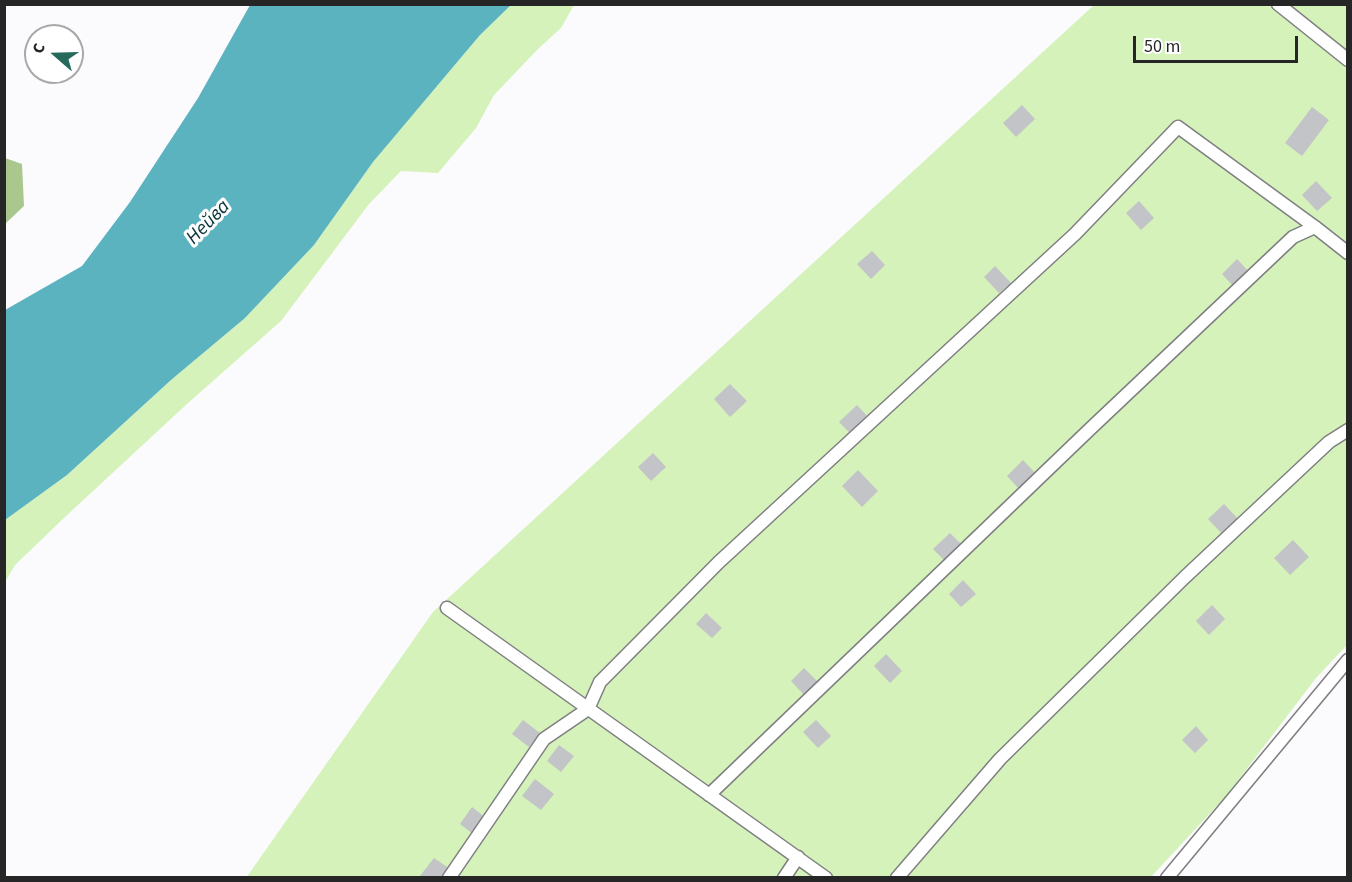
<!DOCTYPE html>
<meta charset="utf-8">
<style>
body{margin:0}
#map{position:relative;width:1352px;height:882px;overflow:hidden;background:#fbfbfe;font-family:"Source Sans 3",sans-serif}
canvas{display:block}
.frame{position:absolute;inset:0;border:6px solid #262627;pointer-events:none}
.north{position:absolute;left:24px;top:24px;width:60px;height:60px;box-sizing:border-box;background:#fff;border:2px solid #a8a8a9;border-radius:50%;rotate:290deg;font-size:16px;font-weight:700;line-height:24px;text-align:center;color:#262627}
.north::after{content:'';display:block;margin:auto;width:21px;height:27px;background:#266a5c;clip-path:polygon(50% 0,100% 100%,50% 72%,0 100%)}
.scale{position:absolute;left:1133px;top:36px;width:165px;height:27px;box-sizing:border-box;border:3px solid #262627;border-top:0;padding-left:8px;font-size:18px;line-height:21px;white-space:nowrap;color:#262627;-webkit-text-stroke:4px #fff;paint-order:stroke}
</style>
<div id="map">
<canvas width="1352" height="882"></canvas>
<div class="frame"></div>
<div class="north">С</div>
<div class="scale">50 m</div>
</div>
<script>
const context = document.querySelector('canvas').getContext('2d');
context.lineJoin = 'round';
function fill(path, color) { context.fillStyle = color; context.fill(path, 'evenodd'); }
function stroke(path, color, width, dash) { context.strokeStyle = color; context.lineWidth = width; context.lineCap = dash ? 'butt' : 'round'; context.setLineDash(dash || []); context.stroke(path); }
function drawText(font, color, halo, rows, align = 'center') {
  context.font = font + ' "Source Sans 3",sans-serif'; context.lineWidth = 6; context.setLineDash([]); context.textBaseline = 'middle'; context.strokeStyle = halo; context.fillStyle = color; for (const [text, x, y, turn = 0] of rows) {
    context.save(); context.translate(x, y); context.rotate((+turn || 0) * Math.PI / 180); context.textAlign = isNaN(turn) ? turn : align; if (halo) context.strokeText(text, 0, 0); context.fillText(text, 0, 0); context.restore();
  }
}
const green = new Path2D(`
 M511,5h63l-13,23 -23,21 -44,46 -18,33 -38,45 -37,-2 -32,33 -88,117 -93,82 -123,114 -50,48 -10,17v-62l62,-45 104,-95 74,-62 69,-73 59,-83 107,-127z
 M1094,5h253v640l-31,33 -89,117 -76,82 -905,1 187,-266z`);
const forest = new Path2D(`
 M5,158l17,6 2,42 -19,18z`);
const water = new Path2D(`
 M250,5h261l-31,30 -107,127 -59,83 -69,73 -74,62 -104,95 -62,45v-210l77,-44 48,-64 68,-104z`);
const building = new Path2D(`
 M1022,105l13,14 -19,18 -13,-14z
 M1312,107l17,13 -27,36 -17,-13z
 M1316,181l16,17 -15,13 -15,-16z
 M1139,201l15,17 -13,12 -15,-17z
 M872,251l13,14 -14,14 -14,-15z
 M1237,259l14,15 -16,14 -13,-14z
 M995,266l16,17 -12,10 -15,-16z
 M730,384l17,17 -17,16 -16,-18z
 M857,405l11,12 -17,17 -12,-12z
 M653,453l13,14 -15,14 -13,-14z
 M1023,460l15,16 -17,15 -14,-15z
 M858,470l20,21 -16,16 -20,-21z
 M1224,504l16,17 -16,15 -16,-17z
 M950,533l12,12 -17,16 -12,-12z
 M1293,540l16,17 -19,18 -16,-17z
 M963,580l13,14 -15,13 -12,-13z
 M1212,605l13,14 -16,16 -13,-14z
 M706,613l16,15 -10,10 -16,-14z
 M886,654l16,17 -12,12 -16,-17z
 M804,668l16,16 -14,13 -15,-16z
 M523,720l17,13 -11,14 -17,-13z
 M816,720l15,16 -13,12 -15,-16z
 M1196,726l12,14 -13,13 -13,-13z
 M559,745l15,11 -13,16 -14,-11z
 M535,779l19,15 -13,16 -19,-14z
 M472,807l14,11 -13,16 -13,-10z
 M434,858l16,11 -6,9h-22l-2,-2z`);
const service = new Path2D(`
 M1278,4l70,56
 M447,608l379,270
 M709,795l380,-365 204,-193 22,-10 33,26
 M449,878l95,-139 44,-30 12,-27 119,-120 356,-328 103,-107 137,100
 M784,878l14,-21
 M897,878l103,-119 185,-182 144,-135 19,-12
 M1167,878l181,-218`);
const waterNames = [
 ["Нейва",209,223,-46]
];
fill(green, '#d4f2b9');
fill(forest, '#aac88d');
fill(water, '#5ab3bf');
fill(building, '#c3c4c7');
stroke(service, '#7f7f82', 15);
stroke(service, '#fff', 12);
drawText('italic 20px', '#0a363b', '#fff', waterNames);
</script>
